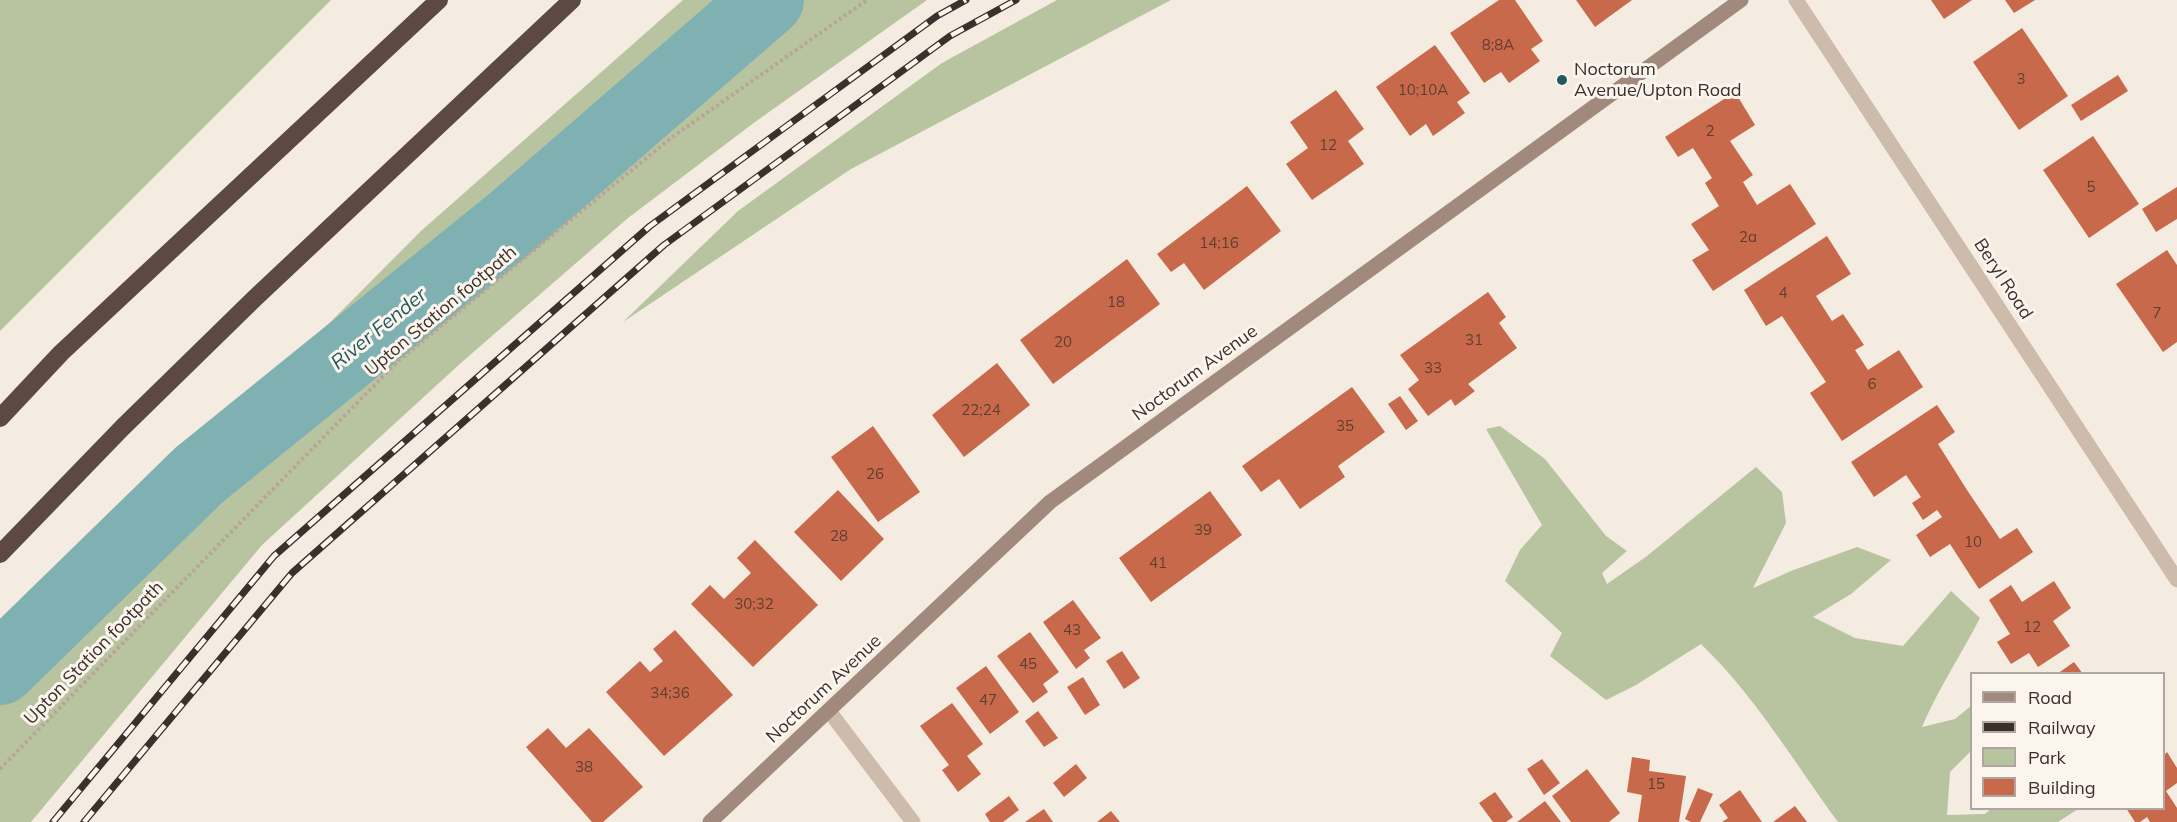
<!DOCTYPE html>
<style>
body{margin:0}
#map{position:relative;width:2177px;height:822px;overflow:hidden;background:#f4ebe1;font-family:Mulish,sans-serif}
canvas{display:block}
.legend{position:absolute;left:1970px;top:672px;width:195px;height:138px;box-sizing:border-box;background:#fbf5ee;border:2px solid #aea6a0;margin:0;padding:8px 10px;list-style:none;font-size:18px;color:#3b302b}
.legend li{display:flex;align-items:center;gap:12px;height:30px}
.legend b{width:30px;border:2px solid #aea6a0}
</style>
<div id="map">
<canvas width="2177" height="822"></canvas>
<ul class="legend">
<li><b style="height:8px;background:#a18a7d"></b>Road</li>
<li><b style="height:8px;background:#3b302b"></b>Railway</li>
<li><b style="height:16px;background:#b8c4a0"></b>Park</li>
<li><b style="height:16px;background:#c8694b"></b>Building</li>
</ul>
</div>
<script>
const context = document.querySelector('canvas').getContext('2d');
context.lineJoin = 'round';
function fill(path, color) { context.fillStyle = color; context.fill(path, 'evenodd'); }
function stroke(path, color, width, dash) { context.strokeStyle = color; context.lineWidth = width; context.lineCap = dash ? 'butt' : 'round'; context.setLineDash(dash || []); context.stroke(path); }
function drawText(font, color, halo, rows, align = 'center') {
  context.font = font + ' Mulish,sans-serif'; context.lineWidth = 6; context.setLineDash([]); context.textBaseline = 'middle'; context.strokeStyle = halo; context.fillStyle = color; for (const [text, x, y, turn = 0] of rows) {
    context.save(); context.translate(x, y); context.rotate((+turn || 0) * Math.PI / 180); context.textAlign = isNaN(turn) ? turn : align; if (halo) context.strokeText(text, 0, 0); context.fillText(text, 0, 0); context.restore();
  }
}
const green = new Path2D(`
 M0,0h331l-331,331z
 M683,0h244l-172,122 -127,96 -166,144 -200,183 -231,277h-31v-168l421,-423z
 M1057,0h114l-320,169 -228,153 115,-111 204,-148z
 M1500,426l45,33 61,77 21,15 -25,22 5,11 40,-28 109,-89 26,25 4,31 -33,65 38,-17 66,-24 34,13 -40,34 -38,23 42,21 48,8 48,-55 29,27c-19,37 -42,71 -58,109l33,-8 16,-13v45l-21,21 -3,43 38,-1 7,-6 86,1 -20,13h-220c-44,-60 -83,-126 -137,-178l-65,41 -30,15 -56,-44 12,-23 -57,-52 15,-31 22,-25 -56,-96z`);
const river = new Path2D(`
 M0,669l199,-194 314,-254 255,-221`);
const building = new Path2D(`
 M1499,0h16l28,41 -12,8 9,12 -31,22 -8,-11 -17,11 -34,-50z
 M1576,0h56l-37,27z
 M1931,0h41l-28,19z
 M2005,0h30l-21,13z
 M2022,28l46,68 -49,34 -46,-68z
 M1435,45l35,48 -13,9 8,11 -32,23 -7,-12 -16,12 -34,-49z
 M2118,75l10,16 -47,30 -10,-16z
 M1336,90l28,39 -16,12 16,23 -52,36 -26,-36 22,-16 -18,-26z
 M1735,92l20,33 -25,16 23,34 -10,7 14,23 33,-21 26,40 -103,67 -21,-31 17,-10 -18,-26 28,-18 -14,-23 7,-5 -19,-30 -15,9 -13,-20z
 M2093,136l46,68 -50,34 -46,-68z
 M1247,186l34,45 -77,59 -20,-27 -13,9 -14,-18z
 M2177,187v32l-21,13 -14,-23z
 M1827,236l24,38 -35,22 16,25 11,-7 21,31 -9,5 13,20 31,-20 24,37 -81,54 -32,-48 16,-11 -44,-66 -16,10 -22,-36z
 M2167,250l10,15v77l-14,10 -47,-68z
 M1127,259l33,45 -107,80 -33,-44z
 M1488,292l18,25 -7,6 18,25 -49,36 7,7 -20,15 -4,-7 -23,17 -20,-27 11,-9 -19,-25z
 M997,363l33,42 -66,52 -32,-42z
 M1352,387l33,45 -47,34 7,11 -45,32 -21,-30 -18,13 -19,-26z
 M1400,396l18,25 -12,9 -18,-26z
 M1937,405l18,27 -17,12 29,46 33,49 17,-11 16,24 -54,37 -29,-45 -20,13 -14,-22 26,-18 -5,-7 -14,10 -11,-17 9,-6 -15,-22 -32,22 -23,-35z
 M873,426l47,66 -42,30 -47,-65z
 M838,490l46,49 -43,42 -47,-49z
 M1210,491l32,44 -91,67 -32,-44z
 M755,540l63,65 -65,62 -62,-63 19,-19 14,14 27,-26 -14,-15z
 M2054,581l17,27 -18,13 17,25 -32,21 -9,-14 -18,11 -14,-22 13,-8 -21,-34 22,-15 11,17z
 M1073,600l28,38 -17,12 6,8 -14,11 -33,-47z
 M675,630l58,65 -69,61 -58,-64 34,-31 10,11 13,-11 -10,-12z
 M1030,632l29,40 -16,12 5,8 -15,11 -36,-47z
 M1122,651l18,27 -16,11 -18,-28z
 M2074,662l9,12h-26z
 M986,666l33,46 -29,22 -34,-46z
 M1083,677l17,28 -15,10 -18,-28z
 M952,703l31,41 -16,12 14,18 -23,18 -16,-22 7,-5 -29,-39z
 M1038,711l20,27 -14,9 -19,-26z
 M548,728l18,20 23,-20 54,59 -40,35h-11l-66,-75z
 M2167,752l10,16v15l-11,8 11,17v14h-27l-3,-5 -7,5h-5l-9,-14h38v-53z
 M1632,757l18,3 -1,11 37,5 -7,46h-41l4,-27 -15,-3z
 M1542,759l18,24 -16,12 -17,-26z
 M1076,764l11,14 -23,19 -11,-14z
 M1587,769l33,44 -11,9h-38l-19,-26z
 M1698,788l15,6 -13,28h-9l-6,-3z
 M1740,790l22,32h-40l6,-4 -9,-13z
 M1495,792l18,25 -7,5h-13l-14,-19z
 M1009,796l10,14 -16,12h-13l-5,-8z
 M1545,801l16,21h-44z
 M1795,806l12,16h-34z
 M1044,809l9,13h-28z
 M1111,811l9,11h-23z`);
const path = new Path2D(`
 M0,769l398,-408 273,-223 196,-138`);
const street = new Path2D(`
 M1796,0l381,580
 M829,711l84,111`);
const secondary = new Path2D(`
 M710,822l340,-320 691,-502`);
const highway = new Path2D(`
 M0,418l61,-65 378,-353
 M0,554l123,-127 132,-129 317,-298`);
const rail = new Path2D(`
 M53,822l221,-266 376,-330 287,-210 29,-16
 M84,822l208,-249 372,-328 286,-209 66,-36`);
const markers = [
 [1562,80,6,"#1f5a5e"]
];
const numberNames = [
 ["8;8A",1498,45],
 ["3",2021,79],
 ["10;10A",1423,90],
 ["2",1710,131],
 ["12",1328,145],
 ["5",2091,187],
 ["2a",1748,237],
 ["14;16",1219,243],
 ["4",1783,293],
 ["18",1116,302],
 ["7",2157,313],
 ["31",1474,340],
 ["20",1063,342],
 ["33",1433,368],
 ["6",1872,384],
 ["22;24",981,410],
 ["35",1345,426],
 ["26",875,474],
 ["39",1203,530],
 ["28",839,536],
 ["10",1973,542],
 ["41",1158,563],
 ["30;32",754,604],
 ["12",2032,627],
 ["43",1072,630],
 ["45",1028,664],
 ["34;36",670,693],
 ["47",988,700],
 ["38",584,767],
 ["15",1656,784]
];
const poiNames = [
 ["Noctorum",1574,70],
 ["Avenue/Upton Road",1574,91]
];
const streetNames = [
 ["Beryl Road",2003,279,57],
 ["Upton Station footpath",441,311,-40],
 ["Noctorum Avenue",1195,373,-36],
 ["Upton Station footpath",94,653,-46],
 ["Noctorum Avenue",824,689,-43]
];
const waterNames = [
 ["River Fender",379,329,-39]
];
fill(green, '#b8c4a0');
stroke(river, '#7fb0b2', 72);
fill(building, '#c8694b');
stroke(path, '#b9a596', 4, [3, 3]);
stroke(street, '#cdbbac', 15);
stroke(secondary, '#a18a7d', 15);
stroke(highway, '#5c4a42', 18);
stroke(rail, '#3b302b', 7);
stroke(rail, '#fbf5ee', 4.5, [14]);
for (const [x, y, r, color] of markers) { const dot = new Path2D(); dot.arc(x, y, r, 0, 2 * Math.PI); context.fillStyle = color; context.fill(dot); stroke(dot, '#fbf5ee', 2); }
drawText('15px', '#5e3e33', null, numberNames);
drawText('18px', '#3b302b', '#fbf5ee', poiNames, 'left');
drawText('18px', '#3b302b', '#fbf5ee', streetNames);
drawText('italic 20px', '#1f5a5e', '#fbf5ee', waterNames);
</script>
